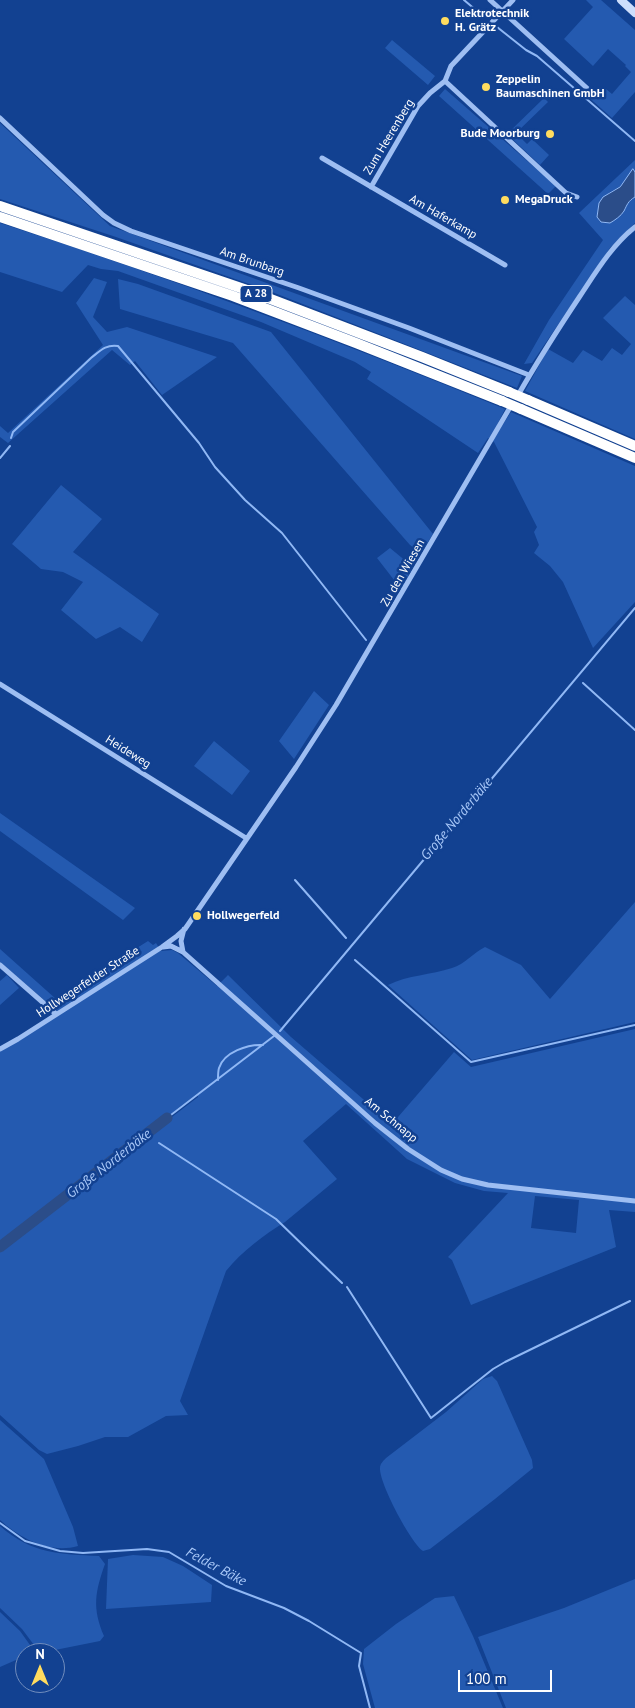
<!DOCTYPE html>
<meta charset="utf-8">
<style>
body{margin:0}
#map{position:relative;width:635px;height:1708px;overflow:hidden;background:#124191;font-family:"PT Sans",sans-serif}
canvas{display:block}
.north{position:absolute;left:15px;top:1643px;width:50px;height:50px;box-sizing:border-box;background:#124191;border:1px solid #718dbd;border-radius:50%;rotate:0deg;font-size:14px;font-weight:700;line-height:20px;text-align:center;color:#fff}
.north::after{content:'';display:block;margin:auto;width:18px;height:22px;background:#ffdc5f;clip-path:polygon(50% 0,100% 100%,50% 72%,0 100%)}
.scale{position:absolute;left:458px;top:1670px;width:94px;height:22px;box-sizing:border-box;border:2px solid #fff;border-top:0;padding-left:6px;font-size:15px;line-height:18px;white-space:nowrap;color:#fff;-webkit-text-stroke:4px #124191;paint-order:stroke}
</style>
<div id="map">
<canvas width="635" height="1708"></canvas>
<div class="north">N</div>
<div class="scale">100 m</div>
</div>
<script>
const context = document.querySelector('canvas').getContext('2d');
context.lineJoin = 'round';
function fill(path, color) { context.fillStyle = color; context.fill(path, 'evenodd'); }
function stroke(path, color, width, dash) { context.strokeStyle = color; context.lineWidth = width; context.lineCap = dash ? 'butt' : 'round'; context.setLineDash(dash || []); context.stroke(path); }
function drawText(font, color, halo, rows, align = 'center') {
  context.font = font + ' "PT Sans",sans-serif'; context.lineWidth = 5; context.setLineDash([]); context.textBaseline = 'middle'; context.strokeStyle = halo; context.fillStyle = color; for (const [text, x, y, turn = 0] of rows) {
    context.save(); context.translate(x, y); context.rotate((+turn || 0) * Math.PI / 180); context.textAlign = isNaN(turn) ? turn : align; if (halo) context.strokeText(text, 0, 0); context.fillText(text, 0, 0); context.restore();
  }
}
const green = new Path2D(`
 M586,0h15l34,30v62l-23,26 -26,-23 7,-7 5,4h5l3,-3 6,5 19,-22 -6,-6 1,-1 -18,-16 -15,17 -29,-27 29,-32z
 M392,40l43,36 -7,9 -43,-37z
 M445,89l111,97 -8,8 -109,-98z
 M544,98l4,4 -32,31 11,11 5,-5 17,16 -9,10 -33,-31z
 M0,123l110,103 412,150 -5,12 -245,-96 -156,-55 -116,-38z
 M635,160v12l-2,-2 -13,17 -10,5 -11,11 -2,14 26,-4 5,-11 7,-5v26l-25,25 -78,115 -8,1 25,-44 54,-80 -24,-27z
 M0,223c171,55 339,118 505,186l-8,16 3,4 11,-17 124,54v136l-42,46 -30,-66 -13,-16 -16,-13 5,-8 -5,-13 3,-5 -43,-85 -6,-4 -10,15 -111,-74 4,-7 -16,-10 -94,-40 -143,-51 -17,-2 -13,-4 -26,27 -62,-20z
 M94,278l13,4 -14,35 14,15 20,-5 90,30 -55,38 -27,-34 -5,4 -18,-15 -104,93 -8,-6v-11l8,7 95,-88 -27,-42z
 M118,279l20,5 133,48 162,202 -12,19 -11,-8 -177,-202 -113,-34z
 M625,296l10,9v134l-110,-48 23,-42 25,14 10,-13 19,11 10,-13 10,7 9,-11 -28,-26z
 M61,485l41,34 -29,33 86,62 -17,28 -22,-15 -24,12 -35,-29 22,-28 -20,-10 -22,-3 -29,-25z
 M390,548l23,19 -12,22 -24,-31z
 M314,691l15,14 -35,54 -15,-18z
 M214,741l36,30 -18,24 -38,-29z
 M0,813l135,95 -12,12 -123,-89z
 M635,902v120l-163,38 -84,-75c20,-10 43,-10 64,-17 13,-4 21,-15 33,-21l36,18 29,34z
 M148,941l5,4 3,-2 5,8 11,-1 6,3 39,33 11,-11 63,62 101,87 62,-72 17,15 164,-38v183l-26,-2 7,37 -145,58 -19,-45 -4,-3 60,-64 -24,-2 -29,-8 -48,-24 -61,-55 -43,37 34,38 -52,43c-21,13 -43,29 -59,49l-46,130 8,14 -22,1 -38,21h-23l-27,9 -31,8 -8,-4 -39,-35v-166l198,-152v-4l-198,153v-195l57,-40 -57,-49v-13l56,50zM535,1196l44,4 -3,33 -45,-5z
 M7,975l12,13 -19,17v-24z
 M492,1376l5,5 35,79 1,8 -38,31 -65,50 -7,2c-12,-8 -44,-68 -43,-83 0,-4 3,-7 6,-10l60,-46 37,-33z
 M0,1420l44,39 29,68 5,19c-28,8 -57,-7 -78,-26z
 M0,1526c32,28 59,28 99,30l6,8c-10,28 -13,44 -1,72l-4,5 -60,12 -18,-24 -22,-21z
 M133,1555l30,2 20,9 29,19 -1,17 -105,7 2,-50z
 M635,1579v129h-129l-28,-71 86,-29z
 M454,1596l19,40 30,72h-128l-12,-44 1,-15 32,-25 39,-26z
 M0,1612l20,19 15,21 -10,1v3l-25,11z`);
const water = new Path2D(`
 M633,169l2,3v25c-7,4 -8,8 -11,14 -3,5 -9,9 -14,12l-9,-1 -4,-5 2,-14 4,-6 17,-10z`);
const stream = new Path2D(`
 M464,0l20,17
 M497,27l29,23 11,6 98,85
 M11,438l2,-6 78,-74c9,-7 15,-14 27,-12l81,97 16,24 30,33 37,33 84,107
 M0,458l10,-12
 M583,683l52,47
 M295,880l51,58
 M355,960l116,102 164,-37
 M280,1031l355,-423
 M218,1080c0,-4 0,-9 1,-12 5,-16 29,-24 44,-23
 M167,1118l107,-82
 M159,1143l117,76 66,64
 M347,1287l84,131 62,-49 12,-7 125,-61
 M0,1523l25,18 35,10 23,2 64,-4 22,3 57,34 58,22 25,13 52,32 -2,13 11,42`);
const river = new Path2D(`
 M0,1247l167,-129`);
const minor = new Path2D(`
 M490,0l99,90
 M445,81l121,112 11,4
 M0,118l103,97 11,8 17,8 168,57 110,40 120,47
 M322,158l183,107
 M371,187l47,-81 12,-13 15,-12 6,-15 62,-66
 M517,397c20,-35 41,-68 63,-101 16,-24 32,-51 55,-69
 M0,684l246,154
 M163,947l8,-1 12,6 192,171 33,26 33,21 21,9 26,6 147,16
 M183,952l-2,-11 3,-12
 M0,965l56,49
 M0,1049l18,-10 144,-92 15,-11 8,-7 111,-162 40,-62 176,-301`);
const secondary = new Path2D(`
 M621,0l14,13`);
const motorway = new Path2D(`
 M0,206l247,84 175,67 87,35
 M0,217l233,79 123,47 146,58
 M528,400l107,46
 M521,409l114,49`);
const motorwayBridge = new Path2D(`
 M509,392l19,8
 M502,401l19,8`);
const markers = [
 [445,21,5,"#ffdc5f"],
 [486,87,5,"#ffdc5f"],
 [550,134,5,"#ffdc5f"],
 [505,200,5,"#ffdc5f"],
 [197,916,5,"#ffdc5f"]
];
const shields = [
 [256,294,32]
];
const shieldNames = [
 ["A 28",256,294]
];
const poiNames = [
 ["Elektrotechnik",455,14],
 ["H. Grätz",455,28],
 ["Zeppelin",496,80],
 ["Baumaschinen GmbH",496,94],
 ["Bude Moorburg",540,134,"right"],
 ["MegaDruck",515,200],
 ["Hollwegerfeld",207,916]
];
const streetNames = [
 ["Zum Heerenberg",389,137,-59],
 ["Am Haferkamp",443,217,30],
 ["Am Brunbarg",252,262,19],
 ["Zu den Wiesen",403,573,-60],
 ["Heideweg",128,752,32],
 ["Hollwegerfelder Straße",88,982,-33],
 ["Am Schnapp",391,1120,39]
];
const waterNames = [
 ["Große Norderbäke",457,819,-50],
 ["Große Norderbäke",109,1164,-38],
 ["Felder Bäke",216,1567,28]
];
fill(green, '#245ab0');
fill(water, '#2b4d89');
stroke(water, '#90b8f5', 1);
stroke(stream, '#90b8f5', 2);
stroke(river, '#2b4d89', 11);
stroke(minor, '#9ebef2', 5);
stroke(secondary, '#cddefc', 8);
stroke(motorway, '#fff', 10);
stroke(motorwayBridge, '#fff', 10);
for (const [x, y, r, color] of markers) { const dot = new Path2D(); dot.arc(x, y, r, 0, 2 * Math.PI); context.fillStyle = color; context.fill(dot); stroke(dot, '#124191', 2); }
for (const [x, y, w] of shields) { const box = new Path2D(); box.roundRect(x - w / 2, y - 8.5, w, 17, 4); context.fillStyle = '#124191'; context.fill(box); stroke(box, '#fff', 1); }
drawText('bold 11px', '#fff', null, shieldNames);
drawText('bold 12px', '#fff', '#124191', poiNames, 'left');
drawText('12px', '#fff', '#124191', streetNames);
drawText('italic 14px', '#aac9f9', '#124191', waterNames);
</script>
